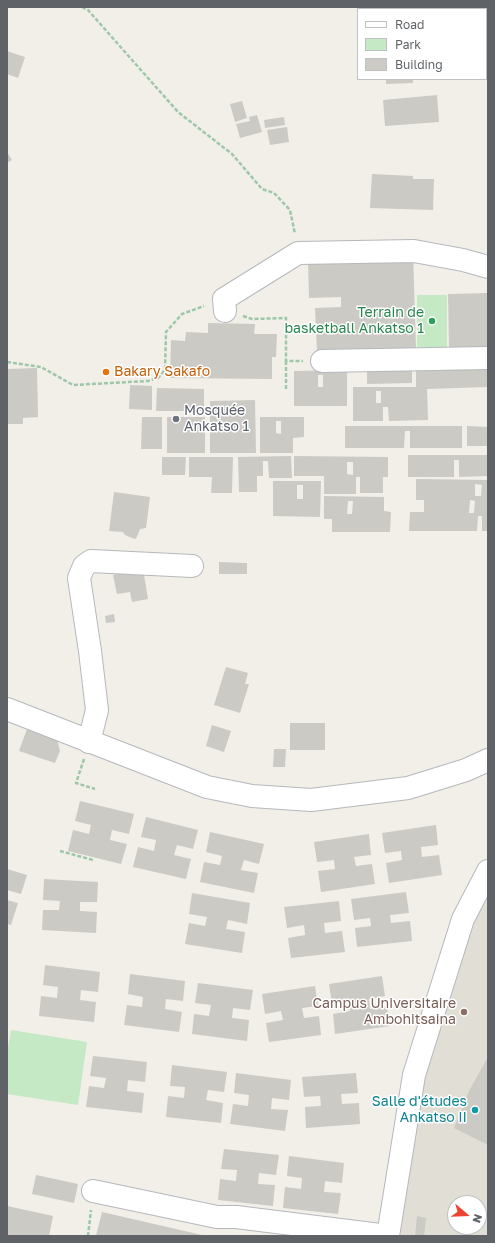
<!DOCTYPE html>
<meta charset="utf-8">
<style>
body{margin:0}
#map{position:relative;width:495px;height:1243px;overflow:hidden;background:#f1efe8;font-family:"Golos Text",sans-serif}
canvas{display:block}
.frame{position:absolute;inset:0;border:8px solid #5f6368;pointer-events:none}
.legend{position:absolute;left:357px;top:8px;width:130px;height:72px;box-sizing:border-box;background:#fff;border:1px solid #bfc1c3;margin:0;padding:5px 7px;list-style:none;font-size:12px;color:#5f6368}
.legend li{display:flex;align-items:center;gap:8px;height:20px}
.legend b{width:20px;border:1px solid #bfc1c3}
.north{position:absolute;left:447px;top:1195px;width:40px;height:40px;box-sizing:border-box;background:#fff;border:1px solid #bfc1c3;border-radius:50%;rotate:109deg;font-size:11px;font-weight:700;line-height:16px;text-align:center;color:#5f6368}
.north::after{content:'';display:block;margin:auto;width:14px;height:18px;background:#ea4335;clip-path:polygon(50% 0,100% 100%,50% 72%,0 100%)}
</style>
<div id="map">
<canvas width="495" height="1243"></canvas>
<div class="frame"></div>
<ul class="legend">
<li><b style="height:5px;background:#fff"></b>Road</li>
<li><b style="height:11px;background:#c5e8c5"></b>Park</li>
<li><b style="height:11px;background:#cccac5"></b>Building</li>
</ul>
<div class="north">N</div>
</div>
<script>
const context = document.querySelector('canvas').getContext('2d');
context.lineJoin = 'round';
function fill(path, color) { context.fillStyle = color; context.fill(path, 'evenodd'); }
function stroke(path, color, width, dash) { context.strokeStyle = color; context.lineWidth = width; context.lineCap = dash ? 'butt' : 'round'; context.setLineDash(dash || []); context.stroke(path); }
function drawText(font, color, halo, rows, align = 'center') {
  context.font = font + ' "Golos Text",sans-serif'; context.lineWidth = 3; context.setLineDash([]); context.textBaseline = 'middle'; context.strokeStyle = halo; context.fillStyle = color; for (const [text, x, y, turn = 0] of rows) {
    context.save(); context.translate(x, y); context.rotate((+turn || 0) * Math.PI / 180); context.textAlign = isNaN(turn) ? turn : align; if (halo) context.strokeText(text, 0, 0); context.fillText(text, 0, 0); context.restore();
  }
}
const education = new Path2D(`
 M488,889v347h-108l30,-135 60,-178zM455,1203h24v24h-24z`);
const green = new Path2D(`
 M417,295h30v52h-30z
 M11,1030l76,12 -9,63 -71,-11v-41z`);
const building = new Path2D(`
 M7,51l18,6 -7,21 -11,-4z
 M386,79h27v4l-27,1z
 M437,95l2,27 -54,4 -2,-26z
 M242,101l5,17 -12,4 -5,-18z
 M257,115l5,17 -22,6 -4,-14 14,-3 -1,-4z
 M284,117l1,8 -20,3 -1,-8z
 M287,127l2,15 -19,3 -3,-15z
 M7,152l5,8 -5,3z
 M372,174l41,2v3h21l-1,31 -63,-2z
 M413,254l3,94 -99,3 -2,-43 26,-1v-10l-32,1 -1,-36z
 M488,293v55h-39l-1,-54z
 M208,323l47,1 -1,10h23l-1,23h-4v22l-102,-1 1,-38 14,1 1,-9 22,1z
 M37,368l1,49 -15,1v6h-16v-55z
 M473,369h15v18l-61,2 1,31 -39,1 -1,-14h-5v14h-30v-34h63v-16zM376,391h5v12h-5z
 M347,370v36h-53v-35zM318,375h5v12h-5z
 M412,370v13l-45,1v-13z
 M130,385l22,1v24l-23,-1z
 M157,388l47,1v22h-48z
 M255,400l1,53h-46v-52z
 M142,417h20v32h-21z
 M167,417h38v36h-38z
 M260,417h44v20l-11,1v15h-33zM276,421h5v13l-5,-1z
 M345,426h117v22h-52v-17h-5l-1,17h-59z
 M467,426l21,1v19h-21z
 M408,455h80v21l-29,1v-17h-5v17h-46z
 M291,456l1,22h-23l-1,-17h-5v15h-6v16h-18l-1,-35z
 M294,456l94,1v20h-5v16h-23v-16h-4v17h-32v-18h-30zM347,462h6v13l-6,-1z
 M162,457h24l-1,18h-23z
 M189,457h44l-1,36h-21l1,-16h-23z
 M416,479l72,1v51h-6v-15h-4l-1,15h-68l1,-19h14v-12h-8zM475,484l7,1 -1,11h-6zM470,500l5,1 -1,12h-5z
 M273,481h48l-1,36 -47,-1zM297,485h6v14h-6z
 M114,492l36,5 -4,31 -6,1 -4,10 -4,-1 -7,-3 -2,-3 -14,-1z
 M324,496l60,1v14l7,1 -1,20h-58v-13h-8zM348,501h5l-1,13h-5z
 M219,562l28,1v11h-28z
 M143,569l5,30 -16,3 -2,-10 -13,2 -4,-19z
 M114,614l1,8 -9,1 -1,-7z
 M226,667l22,6 -3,11h4l-9,29 -26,-8z
 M290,723h35v27h-35z
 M212,725l19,6 -7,21 -18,-6z
 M27,729l30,10 3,12 -5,12 -36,-12z
 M274,749h12l-1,18h-12z
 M80,801l54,13 -5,20 -17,-4 -2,10 17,4 -6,20 -53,-13 5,-21 16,4 2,-9 -16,-4z
 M146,817l52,13 -5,19 -16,-4 -3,10 17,4 -5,20 -53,-12 5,-20 16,4 2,-11 -15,-3z
 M436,825l2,20 -17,2 1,10 17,-2 3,20 -53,8 -3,-20 16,-3 -1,-9 -16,2 -3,-20z
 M210,832l54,12 -5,20 -15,-4 -3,10 17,3 -4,20 -54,-11 4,-20 16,3 2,-9 -16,-4z
 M369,834l2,21 -17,2 2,9 16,-2 3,20 -54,8 -3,-21 17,-2 -1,-9 -17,2 -3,-20z
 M7,869l20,6 -6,19 -14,-4z
 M44,879l54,3 -1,20h-17v9l17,1 -1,21 -54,-3 1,-20h16l1,-9 -17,-1z
 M406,892l3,21 -19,2 1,8 19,-2 2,20 -55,6 -2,-19 16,-2 -1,-8 -16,2 -3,-21z
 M192,893l58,10 -3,21 -19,-4 -2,9 19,3 -3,21 -57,-9 4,-21 16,3 2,-9 -18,-3z
 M7,900l11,3 -7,22 -4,-1z
 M339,901l2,20 -17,2 1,10 17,-2 3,21 -54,6 -3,-20 17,-3 -1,-10 -17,3 -3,-21z
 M45,965l55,7 -2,20 -17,-2 -1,10 16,2 -2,20 -55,-6 2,-20 16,2 1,-11 -15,-2z
 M130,974l55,7 -2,20 -17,-2 -1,10 17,3 -3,20 -55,-7 3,-20 15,2 1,-10 -15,-3z
 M382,976l3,20 -16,3 1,10 17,-2 3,19 -55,8 -2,-20 17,-3 -1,-9 -17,2 -3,-20z
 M198,983l55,7 -3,20 -17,-2 -1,10 17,2 -2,21 -55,-7 2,-20 15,2 2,-11 -16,-2z
 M315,986l3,20 -16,2 2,10 15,-2 2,19 -52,7 -3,-19 17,-3 -2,-9 -16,3 -3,-20z
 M93,1056l54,6 -2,20 -17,-2 -1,11 17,2 -2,20 -56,-6 3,-21 15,2 2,-10 -16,-2z
 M488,1057v88l-34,-17 15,-37z
 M172,1065l55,7 -3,20 -16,-2 -2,10 17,3 -2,20 -55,-6 2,-21 16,2 1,-11 -15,-1z
 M236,1073l55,7 -2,20 -17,-2 -1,11 17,1 -3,21 -55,-7 3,-20 15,2 1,-11 -15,-2z
 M356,1073l2,20 -17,1 1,10 17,-1 1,21 -54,4 -1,-21 16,-1 -1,-10 -16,1 -2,-20z
 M224,1149l55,6 -3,20 -17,-2 -1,11 17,1 -2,21 -55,-6 2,-21 16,2 1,-11 -16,-1z
 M289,1156l55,7 -2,20 -17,-2 -1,11 17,1 -3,21 -55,-6 2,-21 16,2 1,-11 -15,-2z
 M36,1175l42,9 -4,19 -42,-9z
 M7,1206l46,10 -4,20h-42z
 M102,1212l100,23v1h-106z
 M417,1216l9,2 -2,18h-9z`);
const path = new Path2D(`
 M82,7l6,3 90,102 54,42 30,35 12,4 16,17 5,24
 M243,316l9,3 34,-1v43h17
 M286,361v30
 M7,362l34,5 32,18 75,-4 10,-3 7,-8 1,-38 16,-18 22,-8
 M84,759l-8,24 19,6
 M60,851l33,9
 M88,1236l3,-26`);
const minor = new Path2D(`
 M225,311l-1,-12 74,-46 116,-2 49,9 25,7
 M322,361l166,-3
 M7,709l200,78 45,9 59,4 97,-12 58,-18 22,-10
 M89,742l8,-32 -7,-59 -11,-73 5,-12 7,-5 101,5
 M93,1191l124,26h19l152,19
 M388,1236l26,-161 49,-156 25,-48`);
const markers = [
 [432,321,4,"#2e9e5b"],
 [106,372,4,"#e8710a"],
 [176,419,4,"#6b7280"],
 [464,1012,4,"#8d6e63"],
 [475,1110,4,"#0f9aa8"]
];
const leisureNames = [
 ["Terrain de",424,313],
 ["basketball Ankatso 1",424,329]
];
const foodNames = [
 ["Bakary Sakafo",114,372]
];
const worshipNames = [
 ["Mosquée",184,411],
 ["Ankatso 1",184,427]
];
const educationNames = [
 ["Campus Universitaire",456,1004],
 ["Ambohitsaina",456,1020]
];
const cultureNames = [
 ["Salle d'études",467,1102],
 ["Ankatso II",467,1118]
];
fill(education, '#e1ded6');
fill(green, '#c5e8c5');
fill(building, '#cccac5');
stroke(minor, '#b5b8bc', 24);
stroke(path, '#9cc7a9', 2.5, [4, 2]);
stroke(minor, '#fff', 22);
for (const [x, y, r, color] of markers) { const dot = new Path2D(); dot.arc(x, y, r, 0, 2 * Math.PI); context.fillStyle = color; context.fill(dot); stroke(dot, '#fff', 1.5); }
drawText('14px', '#27864d', '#fff', leisureNames, 'right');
drawText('14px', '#c56008', '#fff', foodNames, 'left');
drawText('14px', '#5b616d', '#fff', worshipNames, 'left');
drawText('14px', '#785e54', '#fff', educationNames, 'right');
drawText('14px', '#0d838f', '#fff', cultureNames, 'right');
</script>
